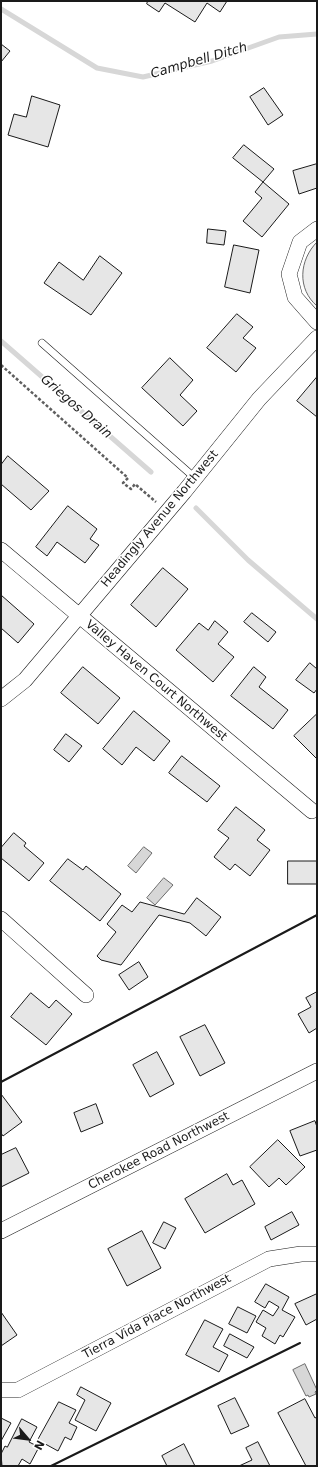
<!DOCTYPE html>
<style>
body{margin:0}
#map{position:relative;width:318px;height:1467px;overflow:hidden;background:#fff;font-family:"DejaVu Sans",sans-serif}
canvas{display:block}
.frame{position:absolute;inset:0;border:2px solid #1a1a1a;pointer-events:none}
.north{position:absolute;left:8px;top:1419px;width:40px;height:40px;-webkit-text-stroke:3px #fff;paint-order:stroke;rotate:118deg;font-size:11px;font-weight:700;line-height:16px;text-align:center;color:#1a1a1a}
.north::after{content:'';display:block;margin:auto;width:14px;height:18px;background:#1a1a1a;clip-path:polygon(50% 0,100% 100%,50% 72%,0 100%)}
</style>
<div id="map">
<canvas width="318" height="1467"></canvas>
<div class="frame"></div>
<div class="north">N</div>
</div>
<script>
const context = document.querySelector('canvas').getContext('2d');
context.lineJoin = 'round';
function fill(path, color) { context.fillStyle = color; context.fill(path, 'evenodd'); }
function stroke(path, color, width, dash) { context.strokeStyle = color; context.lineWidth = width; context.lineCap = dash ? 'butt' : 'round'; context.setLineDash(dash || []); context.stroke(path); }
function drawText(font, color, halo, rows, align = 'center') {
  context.font = font + ' "DejaVu Sans",sans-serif'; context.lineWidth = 3; context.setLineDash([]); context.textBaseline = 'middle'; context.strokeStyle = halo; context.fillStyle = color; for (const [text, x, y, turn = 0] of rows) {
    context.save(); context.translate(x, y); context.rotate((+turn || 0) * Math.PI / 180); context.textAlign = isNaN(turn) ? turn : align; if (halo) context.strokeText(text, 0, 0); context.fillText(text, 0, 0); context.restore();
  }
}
const green = new Path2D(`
 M317,242v64c-20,-17 -18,-46 0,-64z`);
const water = new Path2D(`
 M144,847l8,6 -16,20 -8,-7z
 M164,878l9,7 -18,20 -8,-7z
 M305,1364l12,26 -2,2 1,2 -7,3 -1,-2 -2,1 -13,-26z`);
const stream = new Path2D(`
 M1,9l96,59 46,9 69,-16 67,-24 38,-3
 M1,341l150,131
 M196,508l52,52 69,59`);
const building = new Path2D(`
 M148,1h79l-7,11 -13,-9 -12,19 -30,-19 -6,9 -12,-8z
 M1,44l9,7 -9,11z
 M264,88l19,27 -15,10 -18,-28z
 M32,96l28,9 -12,42 -40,-12 6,-21 12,3z
 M244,145l30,24 -11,13 26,22 -27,33 -19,-16 19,-23 -7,-6 8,-10 -30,-24z
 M317,164v24l-18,6 -6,-23z
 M208,229l18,2 -2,14 -17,-2z
 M234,245l25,5 -9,43 -25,-6z
 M100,256l22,17 -31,42 -47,-32 15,-21 24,18z
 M237,314l16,13 -10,11 13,10 -20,24 -29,-24z
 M170,358l23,22 -13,15 17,16 -14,15 -41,-38z
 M317,377v40l-20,-16z
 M8,456l41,35 -18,19 -30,-26v-19z
 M68,506l29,23 -7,10 9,6 -14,18 -28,-21 -10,14 -11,-9z
 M163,568l25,21 -32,38 -25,-22z
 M1,595l33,29 -16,19 -17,-15z
 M252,613l24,19 -8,10 -24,-20z
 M215,621l13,11 -10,12 16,13 -21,25 -37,-32 23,-27 9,7z
 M310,663l7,6v20l-3,4 -18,-13z
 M83,667l37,31 -22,26 -37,-31z
 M254,667l12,10 -7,10 29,23 -15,19 -42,-33z
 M134,711l36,30 -16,20 -18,-14 -14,18 -19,-16z
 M317,714v45l-23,-23z
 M66,734l16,12 -13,16 -15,-12z
 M182,756l38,30 -13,16 -38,-29z
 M236,807l29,23 -8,10 13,10 -20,26 -15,-12 -5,6 -16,-13 15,-19 -11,-8z
 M14,833l12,10 -2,3 20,17 -15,18 -28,-23v-10z
 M68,859l15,11 3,-4 35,28 -21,27 -50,-40z
 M288,861h29v23h-29z
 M197,898l24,19 -15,19 -16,-13 -31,-8 -38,50 -20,-5 -4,-4 19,-24 -9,-8 15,-19 10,7 8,-10 44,12z
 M139,962l9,15 -19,13 -10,-15z
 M317,992v36l-8,5 -11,-19 13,-7 -5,-9z
 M31,993l18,15 7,-8 16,14 -26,31 -35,-28z
 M205,1025l20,38 -25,13 -20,-39z
 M157,1052l17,32 -24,13 -17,-32z
 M1,1094l21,28 -19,14 -2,-3z
 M96,1104l7,19 -22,9 -7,-19z
 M315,1121l2,6v23l-17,6 -10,-25z
 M278,1140l27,27 -19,18 -7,-7 -10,9 -19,-20z
 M16,1148l13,25 -28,14v-32z
 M227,1174l6,11 9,-5 13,24 -50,29 -20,-34z
 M292,1212l7,13 -28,15 -6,-13z
 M164,1222l12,6 -11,21 -12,-6z
 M142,1231l19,37 -34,18 -19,-37z
 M266,1284l23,13 -7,13 13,7 -12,20 -3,-2 -5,9 -13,-8 4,-8 -10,-6 7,-12 10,6 6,-9 -10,-6 -4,7 -10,-6z
 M317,1294v25l-11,6 -11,-21z
 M238,1307l18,9 -9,17 -18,-9z
 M1,1312l16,23 -16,11z
 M205,1320l18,9 -10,18 15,8 -9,17 -33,-17z
 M230,1334l24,13 -7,11 -23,-12z
 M81,1387l30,16 -15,28 -21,-11 10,-20 -8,-5z
 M235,1398l14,28 -18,8 -13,-28z
 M305,1399l10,19 2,-1v49h-11l-28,-53z
 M59,1402l17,8 -7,13 8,4 -6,13 -6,-3 -7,14 -20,-11z
 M1,1418l10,5 -10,18z
 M22,1419l15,8 -8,15 10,5 -9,17 -8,-5 -4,7h-16l-1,-12 4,-8 2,1z
 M258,1442l12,24h-31l13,-6 -6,-12z
 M184,1444l11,22h-28l-5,-10z`);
const path = new Path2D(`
 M1,365l127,113 -5,5 8,6 4,-5 21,18`);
const service = new Path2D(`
 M42,343l153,135`);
const minor = new Path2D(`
 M317,229l-17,13 -11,32 6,23 22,25
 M1,550l311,261
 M1,699l24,-19 159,-188 75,-93 58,-61
 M1,919l85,76
 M1,1231l316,-160
 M1,1390h17l251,-131 32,-5h16`);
const wall = new Path2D(`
 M1,1082l316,-167
 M51,1466l249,-123`);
const streetNames = [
 ["Headingly Avenue Northwest",160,519,-50],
 ["Valley Haven Court Northwest",156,681,40],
 ["Cherokee Road Northwest",159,1151,-27],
 ["Tierra Vida Place Northwest",157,1317,-28]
];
const waterNames = [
 ["Campbell Ditch",199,61,-16],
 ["Griegos Drain",76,407,41]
];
fill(green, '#ededed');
stroke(green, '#6a6a6a', 1);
fill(water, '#d7d7d7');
stroke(water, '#6a6a6a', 1);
stroke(stream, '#d7d7d7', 5);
fill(building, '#e6e6e6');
stroke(building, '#1a1a1a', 1);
stroke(service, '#1a1a1a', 8);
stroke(minor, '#1a1a1a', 16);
stroke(path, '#5f5f5f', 2.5, [3, 2]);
stroke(service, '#fff', 7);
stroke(minor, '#fff', 15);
stroke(wall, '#1a1a1a', 2);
drawText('12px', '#1a1a1a', '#fff', streetNames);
drawText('italic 13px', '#1a1a1a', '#fff', waterNames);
</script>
